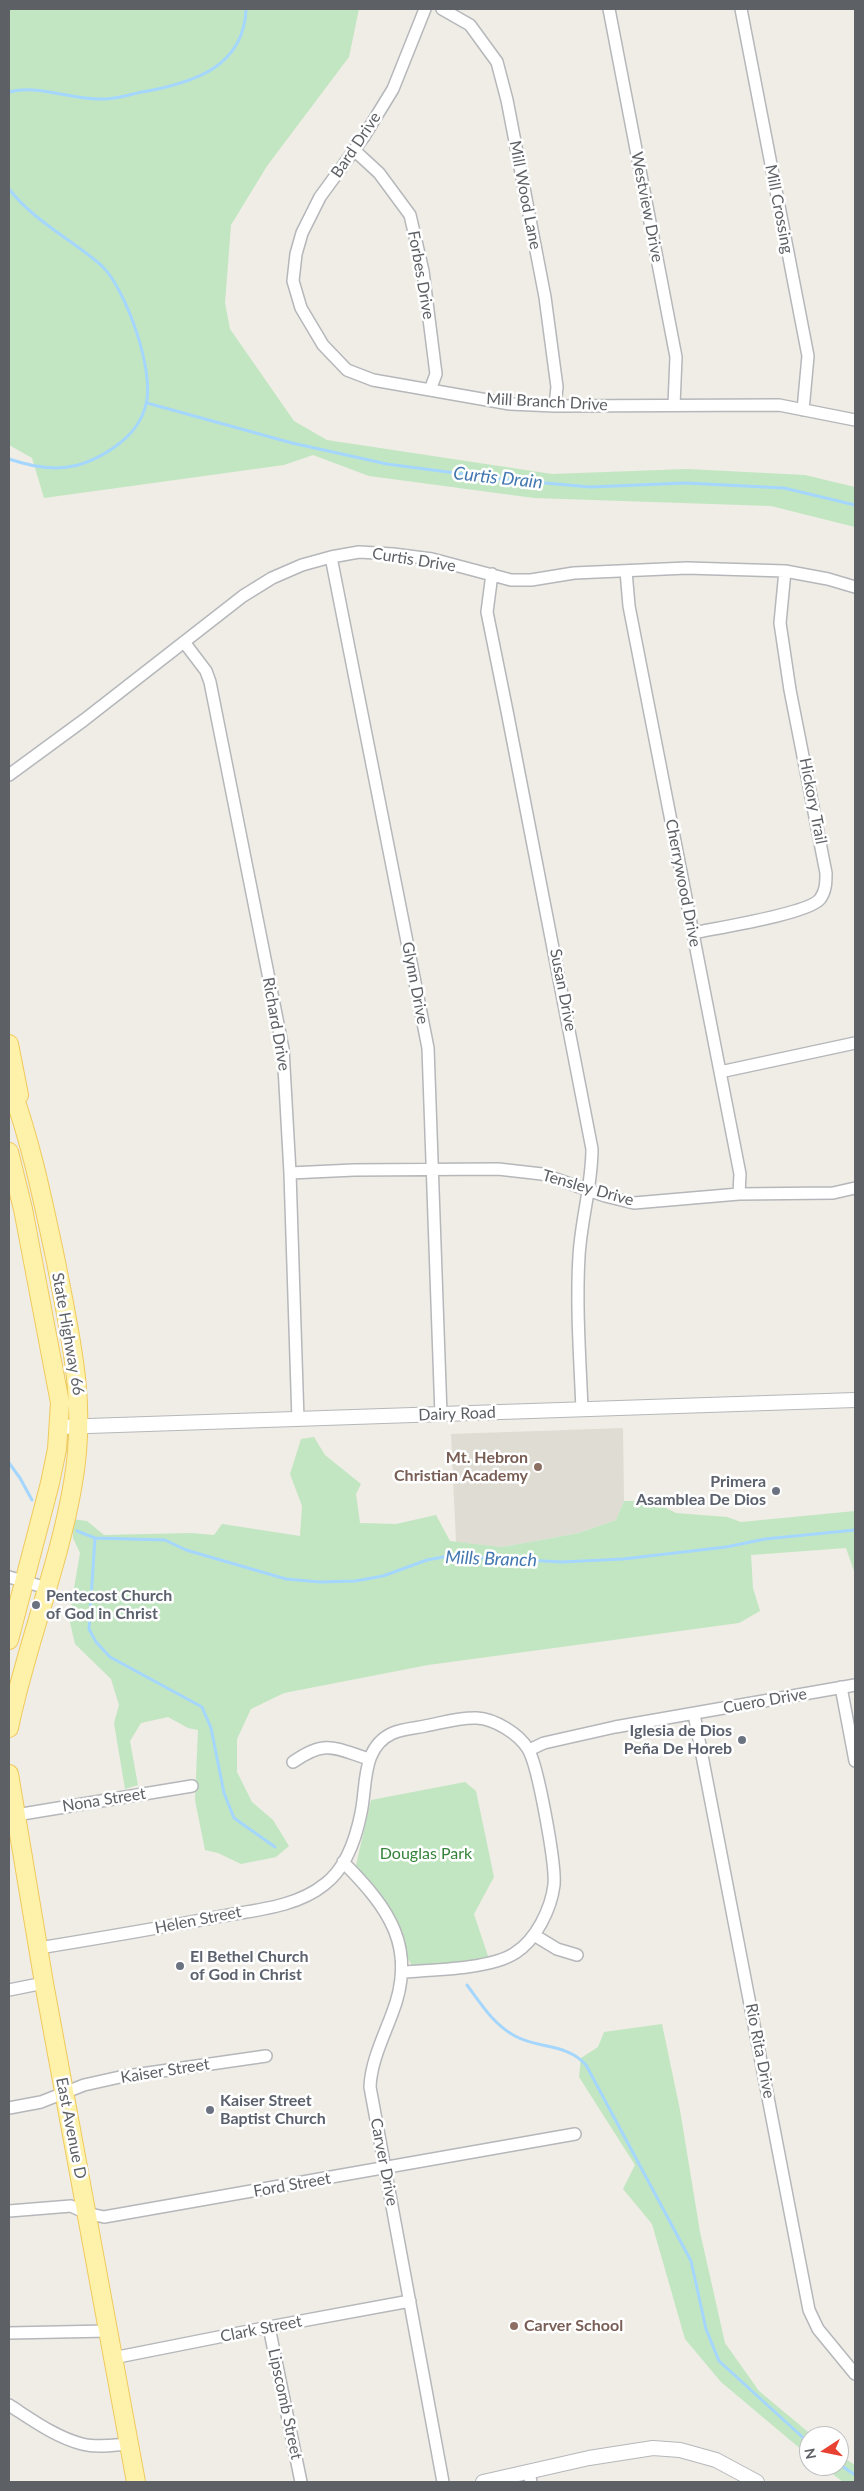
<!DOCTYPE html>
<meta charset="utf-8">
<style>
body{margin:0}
#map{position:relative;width:864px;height:2491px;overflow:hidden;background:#efede5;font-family:Lato,sans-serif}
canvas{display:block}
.frame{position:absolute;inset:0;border:10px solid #5d6065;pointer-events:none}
.north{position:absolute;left:799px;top:2426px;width:50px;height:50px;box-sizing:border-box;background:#fff;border:1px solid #bebfc1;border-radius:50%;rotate:259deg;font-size:14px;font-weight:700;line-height:20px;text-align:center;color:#5d6065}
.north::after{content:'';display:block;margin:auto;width:18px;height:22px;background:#e84232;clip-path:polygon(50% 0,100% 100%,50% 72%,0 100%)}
</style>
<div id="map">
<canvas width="864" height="2491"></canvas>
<div class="frame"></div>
<div class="north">N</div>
</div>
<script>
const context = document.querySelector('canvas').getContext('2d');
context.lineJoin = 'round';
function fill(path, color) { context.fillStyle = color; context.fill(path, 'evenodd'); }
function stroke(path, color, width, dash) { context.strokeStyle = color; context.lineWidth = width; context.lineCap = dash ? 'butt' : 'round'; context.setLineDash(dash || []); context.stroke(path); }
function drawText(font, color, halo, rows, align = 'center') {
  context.font = font + ' Lato,sans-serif'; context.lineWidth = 5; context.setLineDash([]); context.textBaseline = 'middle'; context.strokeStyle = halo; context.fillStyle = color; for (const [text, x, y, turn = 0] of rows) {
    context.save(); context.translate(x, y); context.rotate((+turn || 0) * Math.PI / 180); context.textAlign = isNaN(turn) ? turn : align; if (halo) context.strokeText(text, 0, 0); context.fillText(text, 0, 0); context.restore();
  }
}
const education = new Path2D(`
 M623,1428l1,73 -8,19 -37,13 -77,14 -46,-5 -5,-108z`);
const green = new Path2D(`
 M9,9h350l-10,48 -82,109 -36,59 -6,78 5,26 64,92 33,19 225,34 135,-5 118,6 50,12v40l-84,-21 -237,-8 -165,-22 -56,-21 -29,10 -240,33 -12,-40 -23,-13z
 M314,1437l11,18 36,29 -5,10 4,29 36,1 40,-9 14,26 52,6 77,-14 37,-13 8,-19h28l24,12 51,4 14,5 114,-11v63l-9,-26 -95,7 2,33 7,23 -21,12 -311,42 -144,28 -33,16 -14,30v33l15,30 21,18 16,26 -13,11 -35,7 -23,-11 -13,-3 -10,-50 3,-70 -10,-2 -20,-11 -27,6 -11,18 8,44 -13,4 -11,-66 5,-18 -8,-26 -36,-35 -6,-26 11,-65 -7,-15 -1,-19 15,2 17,14 87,-2 23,2 8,-11 78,12 2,-30 -12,-32 11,-35z
 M465,1782l11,9 18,86 -20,37 15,45 -46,5 -31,1c-7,-8 -7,-20 -11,-30 -10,-27 -28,-46 -45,-70l15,-65z
 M662,2024l18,86 20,122 25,111 34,48 54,45h-4v20l-88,-74 -36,-43 -33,-115 -29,-35 12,-24 -56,-88 2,-19 17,-11 6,-15z
 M839,2455l16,10v17h-12l-21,-16h17z`);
const stream = new Path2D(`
 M9,92c32,-8 64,9 97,7 14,-1 28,-6 42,-8 47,-9 96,-25 98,-82
 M9,189c26,33 62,50 93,77 24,23 53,106 44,138 -4,18 -16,32 -30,42 -36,26 -66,27 -107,13
 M147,403l145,40 95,21 114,15 89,8 96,-4 98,5 71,17
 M9,1463l11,15 12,22
 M77,1531l18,7 70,2 21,10 100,29 34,3 35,-1 28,-5 44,-16 22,-4 113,6 61,-3 103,-12 39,-8 90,-9
 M95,1538l-6,91 7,13 14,15 92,50 9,21 13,65 10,25 41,29
 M467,1985c14,19 26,39 48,51 23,13 52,7 71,29l105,196 15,68 13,32 90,82
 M839,2464l16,11`);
const minor = new Path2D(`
 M425,9l-32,80 -30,49 -43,59 -18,36 -6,21 -3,27 8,27 22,37 24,25 26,10 137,24 45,2 224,-1 76,15
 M442,9l28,16 27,37 10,38 38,197 12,90 -2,19
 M609,9l67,348 -2,48
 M741,9l67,347 -5,54
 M354,150l25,23 31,42 13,56 13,103 -6,16
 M331,557l97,491 13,367
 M626,571l3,35 111,568 -1,20
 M492,574l-5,38 20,99 85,438c0,36 -11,71 -13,107 -3,51 1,103 3,154
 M184,642l22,29 4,11 73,367 7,124 8,247
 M9,775l75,-55 159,-124 29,-18 30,-13 29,-8 28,-5 34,2 39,5 79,21h20l43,-7 113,-5 98,3 43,8 27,8
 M693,933c23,-5 115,-19 127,-34 6,-8 6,-17 6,-26l-36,-183 -10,-67 5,-52
 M720,1072l135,-29
 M290,1173l64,-3 144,-1 44,5 63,22 29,7 105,-9 94,-1 22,-5
 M9,1577l38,11
 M841,1687l14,74
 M694,1714l115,596 9,19 37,45
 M529,1750l15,-7 71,-16 240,-42
 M293,1762c33,-23 41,-14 76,-3
 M16,1815l176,-29
 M343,1862c46,46 75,86 49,152 -9,24 -21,48 -22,73l73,395
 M534,1935l23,14 20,6
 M39,1948c61,-10 122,-20 183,-32 34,-6 75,-9 103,-32 21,-16 31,-46 36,-71 6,-27 0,-66 32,-80 9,-4 22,-5 32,-7 16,-3 35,-9 52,-8 18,1 42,16 51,31 10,16 28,116 26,136 -3,24 -18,55 -39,68 -24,16 -82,17 -112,19
 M9,1990l35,-7
 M9,2108l32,-6 43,-17 36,-8 146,-21
 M9,2211l62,-5 15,7 18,4 471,-83
 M269,2327l32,155
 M9,2333l99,-2
 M113,2358l156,-31 141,-26
 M9,2405c22,14 46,32 73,39 15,4 32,1 47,0
 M529,2472l2,10`);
const tertiary = new Path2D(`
 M59,1427l796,-27
 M483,2482l106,-24 64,-10 27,2 36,10 41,22`);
const primary = new Path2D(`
 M9,1044l10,51
 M9,1082c22,59 34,119 47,180 15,78 31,141 17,221 -14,83 -47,162 -64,245
 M9,1152l14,57 37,194 -3,46 -7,34 -41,157
 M9,1774l35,209 92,499`);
const markers = [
 [538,1467,5,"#8d6e63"],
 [776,1491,5,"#6b7280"],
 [36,1605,5,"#6b7280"],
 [742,1740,5,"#6b7280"],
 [180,1966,5,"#6b7280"],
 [210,2110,5,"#6b7280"],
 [514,2326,5,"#8d6e63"]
];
const streetNames = [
 ["Bard Drive",356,145,-56],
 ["Mill Wood Lane",525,195,79],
 ["Westview Drive",647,207,79],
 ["Mill Crossing",779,209,79],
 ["Forbes Drive",421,275,80],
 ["Mill Branch Drive",547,402,3],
 ["Curtis Drive",414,560,9],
 ["Hickory Trail",813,801,79],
 ["Cherrywood Drive",683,883,79],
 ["Glynn Drive",415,983,79],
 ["Susan Drive",563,990,79],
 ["Richard Drive",276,1024,80],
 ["Tensley Drive",588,1188,16],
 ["State Highway 66",68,1334,80],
 ["Dairy Road",457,1414,-2],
 ["Cuero Drive",765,1701,-10],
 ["Nona Street",104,1800,-9],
 ["Helen Street",198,1920,-11],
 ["Rio Rita Drive",760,2051,79],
 ["Kaiser Street",165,2071,-9],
 ["East Avenue D",71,2128,79],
 ["Carver Drive",384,2162,79],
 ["Ford Street",292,2185,-10],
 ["Clark Street",261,2329,-11],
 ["Lipscomb Street",285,2404,78]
];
const educationNames = [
 ["Mt. Hebron",528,1458],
 ["Christian Academy",528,1476],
 ["Carver School",524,2326,"left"]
];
const worshipNames = [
 ["Primera",766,1482,"right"],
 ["Asamblea De Dios",766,1500,"right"],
 ["Pentecost Church",46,1596],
 ["of God in Christ",46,1614],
 ["Iglesia de Dios",732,1731,"right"],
 ["Peña De Horeb",732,1749,"right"],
 ["El Bethel Church",190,1957],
 ["of God in Christ",190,1975],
 ["Kaiser Street",220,2101],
 ["Baptist Church",220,2119]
];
const parkNames = [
 ["Douglas Park",426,1854]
];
const waterNames = [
 ["Curtis Drain",498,478,6],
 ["Mills Branch",491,1559,2]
];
fill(education, '#dfdcd3');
fill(green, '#c2e6c2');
stroke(stream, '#a5d6fe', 3);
stroke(minor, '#b5b7bb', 14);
stroke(tertiary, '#b5b7bb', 16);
stroke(primary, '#f0c95c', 20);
stroke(minor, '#fff', 11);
stroke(tertiary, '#fff', 14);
stroke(primary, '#fef2aa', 18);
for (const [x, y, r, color] of markers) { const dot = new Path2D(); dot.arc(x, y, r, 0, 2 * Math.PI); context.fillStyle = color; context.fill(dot); stroke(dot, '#fff', 2); }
drawText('16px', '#5d6065', '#fff', streetNames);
drawText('bold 16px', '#785e54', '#fff', educationNames, 'right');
drawText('bold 16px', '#5b616d', '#fff', worshipNames, 'left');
drawText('16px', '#35833a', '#fff', parkNames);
drawText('italic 18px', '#4277b0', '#fff', waterNames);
</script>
